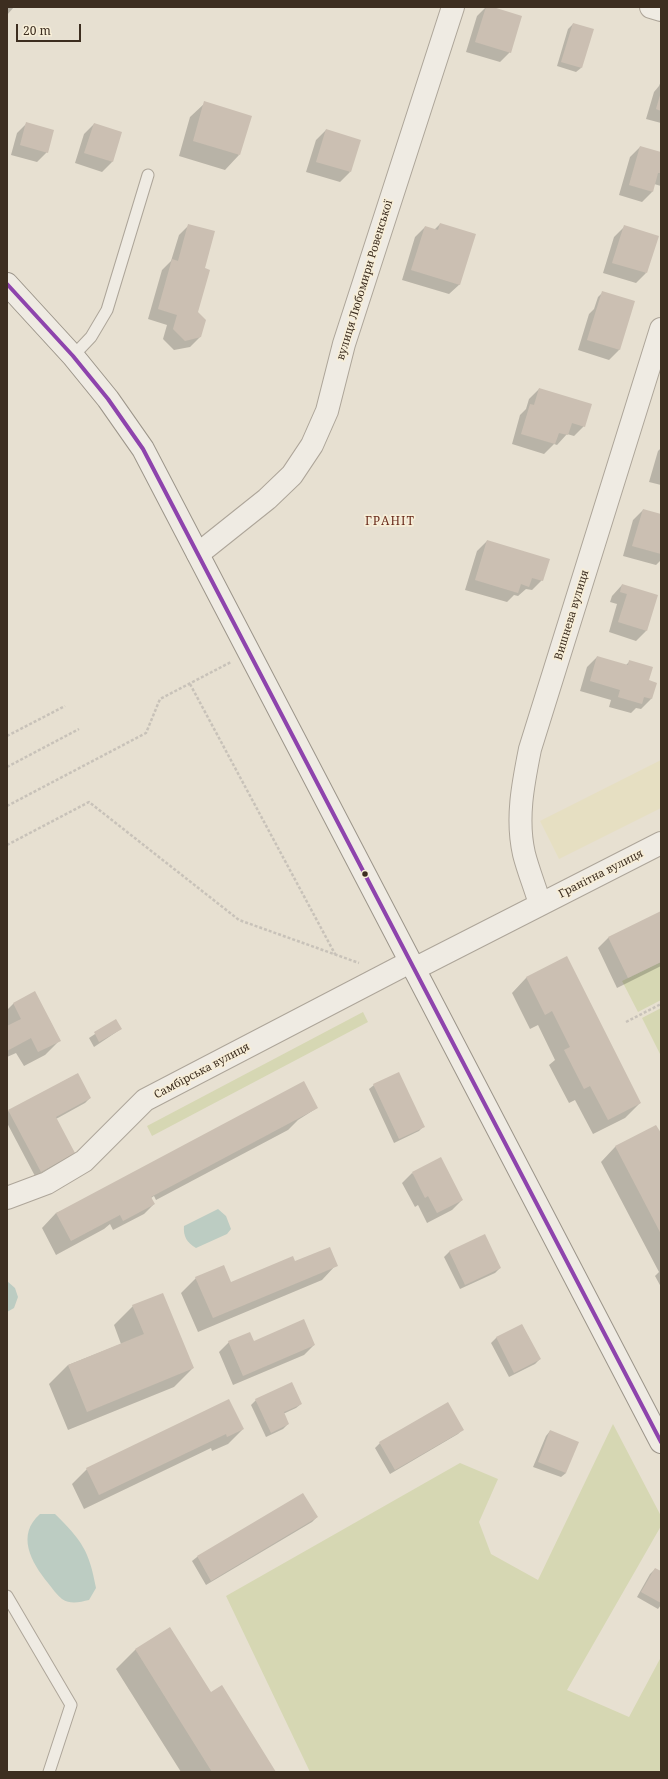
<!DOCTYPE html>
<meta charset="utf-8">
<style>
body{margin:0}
#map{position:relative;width:668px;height:1779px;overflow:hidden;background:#e7e0d1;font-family:"Noto Serif",serif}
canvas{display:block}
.frame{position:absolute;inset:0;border:8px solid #3d2e20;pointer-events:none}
.scale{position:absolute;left:16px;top:24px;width:65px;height:18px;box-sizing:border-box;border:2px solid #3d2e20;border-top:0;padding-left:5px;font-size:12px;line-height:14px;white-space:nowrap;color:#3d2e20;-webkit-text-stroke:3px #f7eed8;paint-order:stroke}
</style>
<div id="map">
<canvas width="668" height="1779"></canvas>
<div class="frame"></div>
<div class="scale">20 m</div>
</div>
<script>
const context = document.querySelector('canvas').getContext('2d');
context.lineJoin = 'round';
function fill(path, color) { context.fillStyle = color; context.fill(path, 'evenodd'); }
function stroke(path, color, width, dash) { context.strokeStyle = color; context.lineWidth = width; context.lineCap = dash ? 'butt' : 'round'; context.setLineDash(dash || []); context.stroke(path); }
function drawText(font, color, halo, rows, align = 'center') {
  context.font = font + ' "Noto Serif",serif'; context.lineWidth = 3.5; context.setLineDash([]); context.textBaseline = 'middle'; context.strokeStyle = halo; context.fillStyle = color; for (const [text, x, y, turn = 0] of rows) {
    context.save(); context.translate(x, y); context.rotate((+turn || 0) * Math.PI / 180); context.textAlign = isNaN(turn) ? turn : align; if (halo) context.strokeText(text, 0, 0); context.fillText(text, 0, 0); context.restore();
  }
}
const farmland = new Path2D(`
 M661,760v48l-102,51 -19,-38z`);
const green = new Path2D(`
 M661,962v38l-23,12 -16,-31z
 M661,1008v48l-19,-38z
 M363,1012l5,10 -216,114 -5,-10z
 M613,1424l48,92v10l-94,164 62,27 32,-60v115h-351l-84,-176 234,-133 38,16 -19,43 12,32 47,26z`);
const water = new Path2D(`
 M218,1209l8,7 5,13 -4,5 -31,14c-9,-5 -13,-12 -12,-22z
 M7,1281l8,7 3,9 -4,11 -7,4z
 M40,1514h15c27,27 34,36 41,74l-7,12c-9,2 -18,5 -27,-1 -5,-4 -10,-11 -14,-16 -17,-21 -32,-48 -8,-69z`);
const shadow = new Path2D(`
 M7,7h7l-7,8z
 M486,7h4l20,45 -10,10 -34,-10 11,-36z
 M573,24l8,44 -5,4 -19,-6 11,-37z
 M661,81v42l-15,-4 8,-27 5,-6z
 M205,103l34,52 -14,15 -46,-14 11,-39z
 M27,123l20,29 -10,10 -26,-7 6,-22z
 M94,124l27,9 -9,29 -10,10 -27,-9 9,-29z
 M326,130l24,42 -10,10 -34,-10 10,-32z
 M640,147l21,6v33l-7,-2 -2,8 -10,10 -23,-7 11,-38z
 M440,224l20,60 -11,10 -47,-14 13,-43 10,-10 9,3z
 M189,225l14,44 -6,44 4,23 -11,11 -16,3 -11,-11 4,-14 -19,-6 14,-49 9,-9 8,-26z
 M624,227l22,46 -10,10 -33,-10 11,-36z
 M603,292l31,10 -15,48 -10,10 -31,-10 11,-36 5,-5 4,-12z
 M539,389l45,37 -10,10 -7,-2 -10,11 -3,-1 -10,10 -32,-10 8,-29 6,-6 3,-10z
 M661,448v37l-12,-3 9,-31z
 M643,510l18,6v44l-5,5 -33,-9 10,-36z
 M487,541l55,39 -10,10 -6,-1 -8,7 -4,-1 -7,7 -42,-12 12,-39z
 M622,585l35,11 -11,35 -10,10 -27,-9 8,-28 -7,-2 2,-6z
 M597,657l29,8 3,-3 18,19 9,2 -5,16 -10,10 -5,-1 -5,5 -22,-6 2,-7 -31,-9 7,-24z
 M661,913v53l-44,22 -19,-40 10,-10z
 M566,958l74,145 -15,15 -32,16 -18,-34 -6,3 -20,-38 6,-5 -17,-35 -8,4 -18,-36 14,-15z
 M35,993l25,47 -15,15 -21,11 -8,-13 -9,4v-47l6,-6z
 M116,1020l5,9 -27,18 -5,-9z
 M77,1074l13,24 -5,5 -29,16 18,34 -5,5 -34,18 -28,-53v-11z
 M374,1085l49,42 -4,4 -25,12 -25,-54z
 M317,1108l-19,12 -10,10 -132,70 -2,-4 -3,2 3,6 -10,10 -31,16 -3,-6 -6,5 -48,26 -14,-27 14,-15z
 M656,1126l5,10v151l-6,-11 4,-4 -58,-110 14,-15z
 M412,1173l50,27 -10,10 -25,13 -9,-18 -3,2 -13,-24z
 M484,1236l16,32 -5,5 -35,16 -16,-32 5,-5z
 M294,1262l42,3 -14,15 -124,52 -17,-39 15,-15 34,6z
 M133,1306l60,62 -19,19 -106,43 -19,-46 19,-19 53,-21 -7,-19z
 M522,1325l18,34 -5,5 -26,13 -18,-34 5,-5z
 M229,1342h24l61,3 -10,10 -71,30 -14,-33z
 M256,1400l45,4 -5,4 -13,6 5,10 -5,5 -17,8 -15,-32z
 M243,1429l-15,15 -16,7 -1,-3 -127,61 -12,-25 15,-15z
 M463,1429l-5,5 -68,40 -15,-26 5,-5z
 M550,1431l16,42 -5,4 -28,-10 13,-31z
 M303,1494l14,23 -5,5 -106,63 -14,-24 5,-4z
 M655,1569l6,3v33l-3,4 -21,-12 13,-23z
 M170,1628l40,66 65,78h-94l-65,-103 19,-19z`);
const building = new Path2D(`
 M486,7h7l29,9 -11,37 -36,-11z
 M573,23l21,6 -12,39 -21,-6z
 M661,92v19l-5,-2z
 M204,101l48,15 -12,39 -47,-14z
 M26,122l28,8 -6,23 -28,-8z
 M94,123l28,9 -9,30 -29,-9z
 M326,129l35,11 -10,32 -35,-10z
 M640,146l21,6v21h-3l-5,19 -24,-7z
 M440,223l36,11 -16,51 -49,-15 14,-44 13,4z
 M188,224l27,7 -10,37 5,2 -12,42 8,8 -5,17 -16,4 -12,-12 4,-14 -19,-6 14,-50 6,2z
 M624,225l35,11 -12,37 -35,-10z
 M602,291l33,10 -15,49 -33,-10z
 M539,388l53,16 -7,23 -13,-4 -4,12 -9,-2 -4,11 -34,-10 9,-30 4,1z
 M643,509l18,5v40l-29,-8z
 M487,540l63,19 -7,22 -11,-3 -3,9 -8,-3 -3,9 -43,-13z
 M622,584l36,11 -11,36 -29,-9 9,-28 -7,-2z
 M597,656l31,9 1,-5 24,7 -4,13 8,3 -5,16 -8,-2 -2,7 -24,-7 2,-7 -30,-9z
 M661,911v51l-33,16 -20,-41z
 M567,956l74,147 -33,17 -18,-34 -6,3 -20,-39 6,-3 -18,-36 -7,4 -19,-38z
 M35,991l26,50 -23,11 -7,-14 -24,13v-25l14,-7 -8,-16z
 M116,1019l6,10 -23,13 -5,-10z
 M399,1072l26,55 -26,12 -26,-55z
 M78,1073l13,25 -35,19 19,36 -34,19 -33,-62z
 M304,1081l14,27 -167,89 4,7 -32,17 -3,-6 -49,26 -15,-28z
 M656,1125l5,8v101l-46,-88z
 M441,1157l22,43 -26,13 -9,-17 -3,2 -13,-26z
 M485,1234l16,34 -36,17 -16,-34z
 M330,1247l8,19 -125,52 -18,-41 29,-12 7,17 62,-26 2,5z
 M163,1293l31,75 -107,44 -19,-47 76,-31 -12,-29z
 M304,1319l11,26 -72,31 -15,-35 22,-9 4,9z
 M522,1324l19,35 -27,14 -18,-36z
 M292,1382l10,22 -18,8 5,12 -18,9 -16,-34z
 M229,1399l15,30 -17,8 -1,-3 -127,61 -13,-27z
 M448,1402l16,28 -69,40 -16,-28z
 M550,1430l29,12 -13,31 -28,-11z
 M303,1493l15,24 -107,64 -14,-25z
 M655,1568l6,3v32l-20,-11z
 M170,1627l41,65 11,-7 54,87h-64l-77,-123z`);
const path = new Path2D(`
 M190,684l145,270
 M7,736l58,-30
 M7,767l72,-38
 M7,806l139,-73 14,-34 71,-37
 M7,845l82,-43 150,118 120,43
 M626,1022l35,-18`);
const lane = new Path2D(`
 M73,356l18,-19 16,-27 41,-135
 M7,1596l64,109 -22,67`);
const street = new Path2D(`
 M651,7l10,3
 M198,554l69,-55 25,-24 20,-30 15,-34 17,-67 109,-337
 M540,904c-5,-17 -12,-34 -16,-50 -8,-35 -1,-70 6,-105l131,-420
 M414,969l247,-126
 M7,1198l40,-15 37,-22 61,-61 265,-138`);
const secondary = new Path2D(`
 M7,284l66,72 35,43 35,50 518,993`);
const bus1 = new Path2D(`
 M7,284l66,72 35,43 35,50 518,993`);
const markers = [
 [365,874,3.5,"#3d2e20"]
];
const streetNames = [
 ["вулиця Любомири Ровенської",365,280,-73],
 ["Вишнева вулиця",572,615,-73],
 ["Гранітна вулиця",601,874,-27],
 ["Самбірська вулиця",202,1071,-28]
];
const neighbourhoodNames = [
 ["ГРАНІТ",390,522]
];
fill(farmland, '#e6dfc2');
fill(green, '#d6d7b3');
fill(water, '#bcccc2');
fill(shadow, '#0003');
fill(building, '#cbbfb2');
stroke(lane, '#ada599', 13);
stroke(street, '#ada599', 24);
stroke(secondary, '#9c958a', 24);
stroke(path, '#c8c2b9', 2.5, [3, 2]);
stroke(lane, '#efebe3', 11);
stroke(street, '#efebe3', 22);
stroke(secondary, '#efebe3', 22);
stroke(bus1, '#8e44ad', 4);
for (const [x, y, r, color] of markers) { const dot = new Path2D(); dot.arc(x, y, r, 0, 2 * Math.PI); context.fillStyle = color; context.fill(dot); stroke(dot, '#f7eed8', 1.5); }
drawText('11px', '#3d2e20', '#f7eed8', streetNames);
context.letterSpacing = '1px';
drawText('12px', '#6b2e1e', '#f7eed8', neighbourhoodNames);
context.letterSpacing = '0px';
</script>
